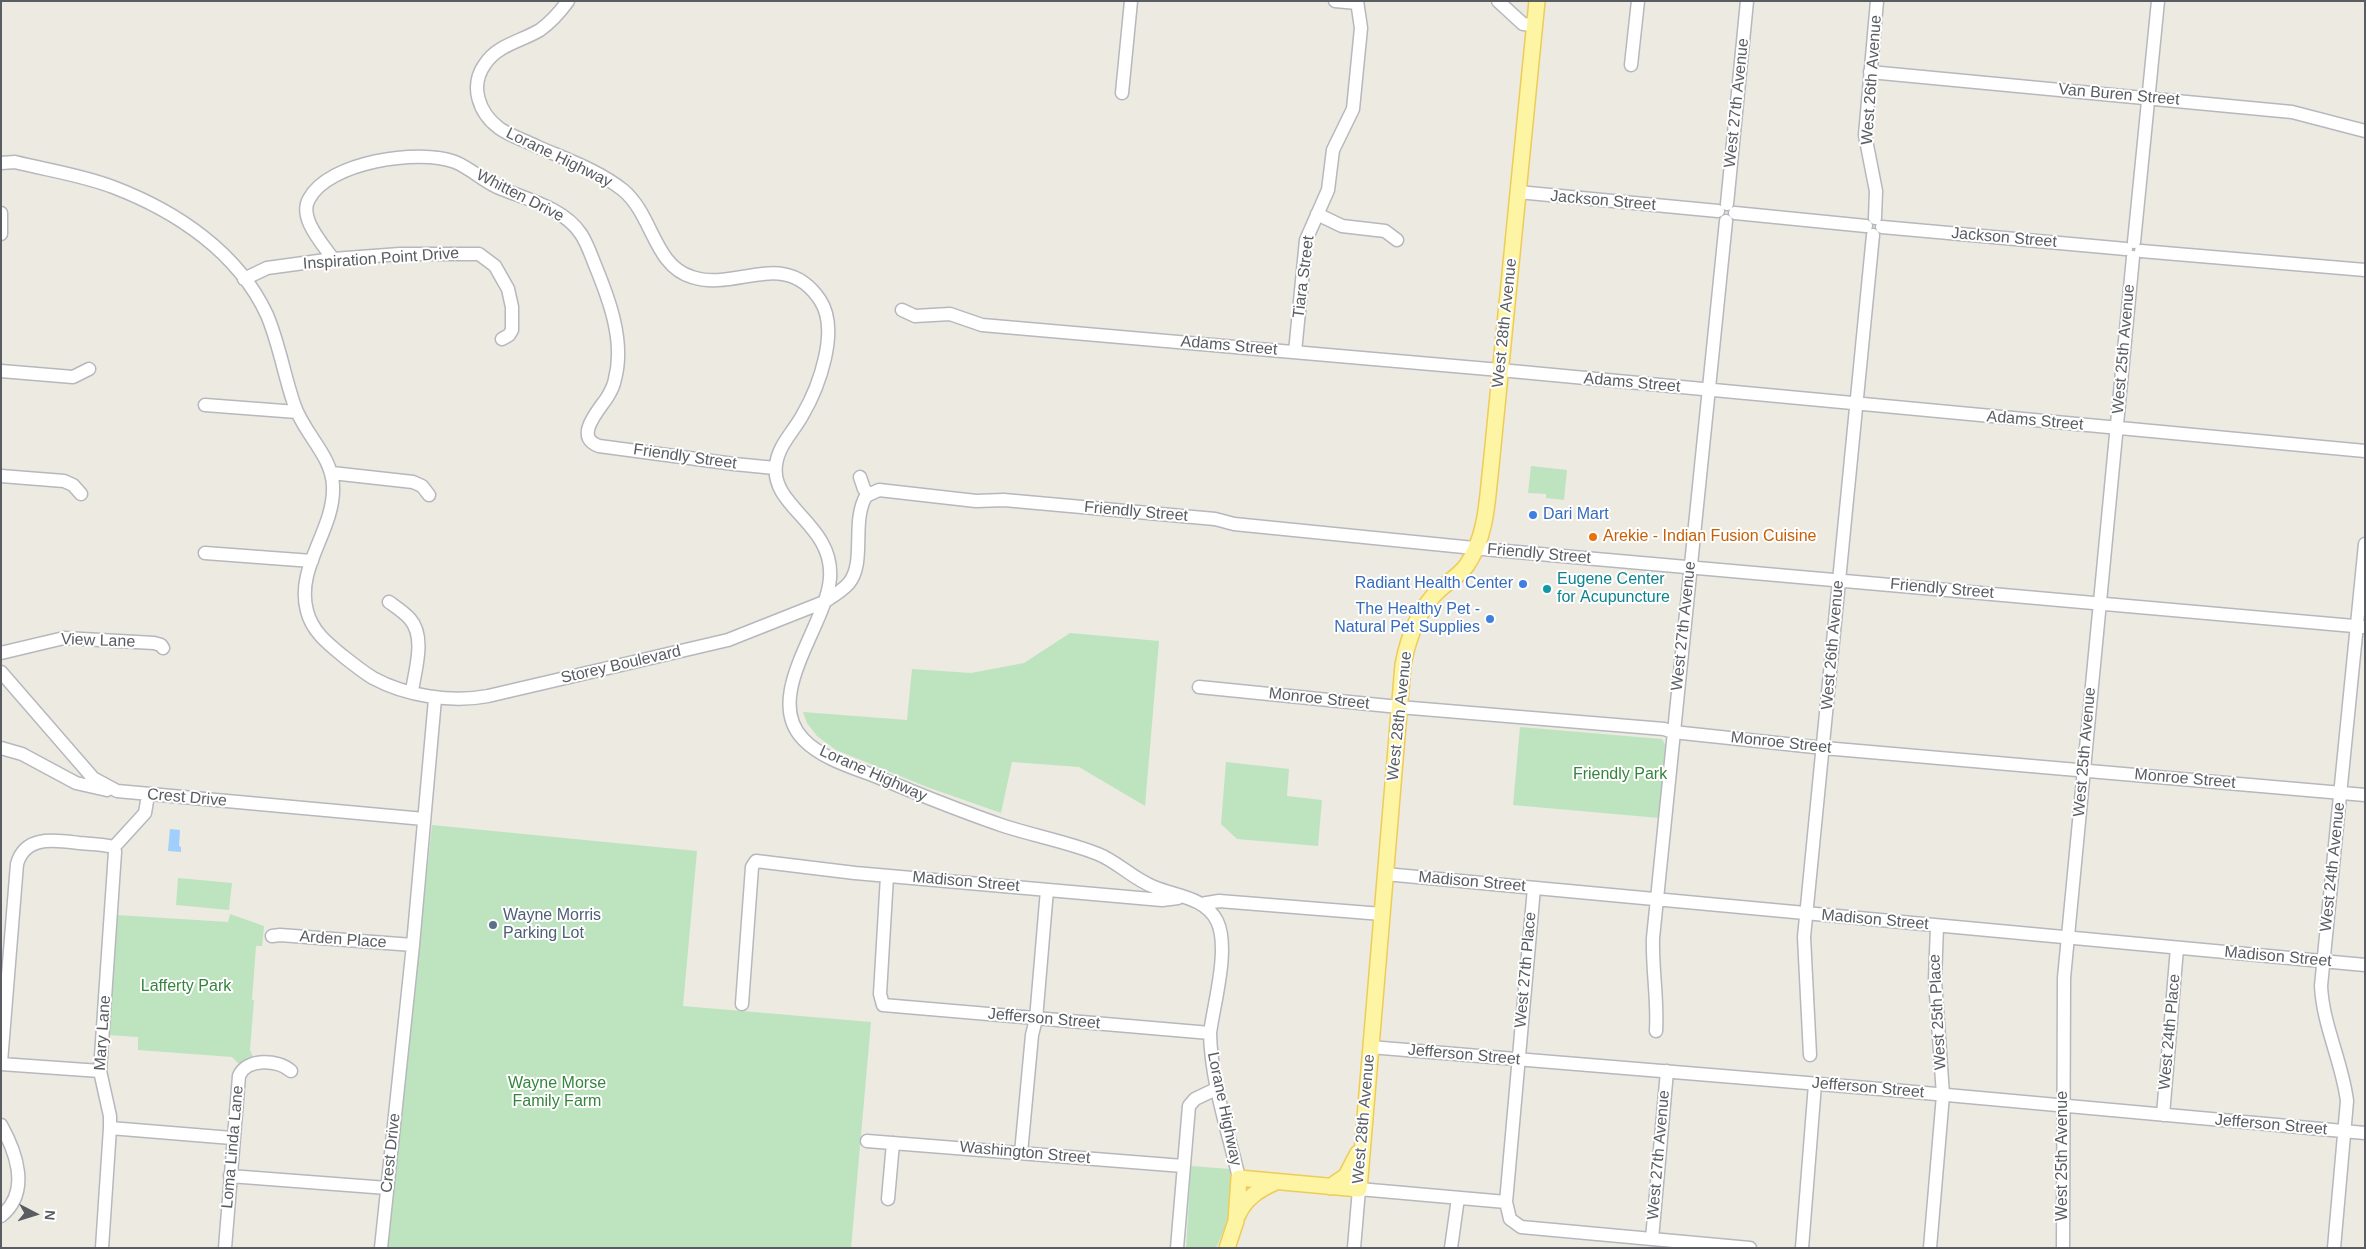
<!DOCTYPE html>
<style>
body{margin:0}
#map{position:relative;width:2366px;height:1249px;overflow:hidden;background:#eceae1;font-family:Arial,sans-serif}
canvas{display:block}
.frame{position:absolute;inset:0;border:2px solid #595d62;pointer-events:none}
.north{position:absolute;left:10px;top:1189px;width:50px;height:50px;-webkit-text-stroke:4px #fff;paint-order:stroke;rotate:95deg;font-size:14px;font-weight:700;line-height:20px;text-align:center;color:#595d62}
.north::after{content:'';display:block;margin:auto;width:18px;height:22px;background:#595d62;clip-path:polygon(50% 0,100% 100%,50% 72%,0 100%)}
</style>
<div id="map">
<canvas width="2366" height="1249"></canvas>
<div class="frame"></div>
<div class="north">N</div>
</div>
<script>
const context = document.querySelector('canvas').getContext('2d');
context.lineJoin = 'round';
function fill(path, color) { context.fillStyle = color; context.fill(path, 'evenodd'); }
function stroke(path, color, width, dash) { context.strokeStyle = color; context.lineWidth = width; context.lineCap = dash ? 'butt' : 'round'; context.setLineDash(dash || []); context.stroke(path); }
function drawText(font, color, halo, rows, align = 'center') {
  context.font = font + ' Arial,sans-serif'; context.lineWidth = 4; context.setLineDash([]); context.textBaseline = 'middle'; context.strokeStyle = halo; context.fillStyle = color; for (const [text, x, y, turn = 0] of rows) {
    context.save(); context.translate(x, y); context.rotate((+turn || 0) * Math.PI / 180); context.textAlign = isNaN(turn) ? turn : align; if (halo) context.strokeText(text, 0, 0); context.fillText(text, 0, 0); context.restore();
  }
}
const green = new Path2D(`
 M1531,466l36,4 -3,30 -18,-2v-4l-18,-1z
 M1070,633l89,8 -14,165 -66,-39 -67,-5 -11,51 -74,-26 -91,-37 -19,-14 -10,-13 -4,-11 104,8 5,-51 59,4 53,-10z
 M1520,727l142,12 4,7 -7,72 -146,-13z
 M1226,762l63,7 -2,27 35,4 -4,46 -81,-7 -16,-15z
 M432,825l265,26 -14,155 188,16 -20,226h-464z
 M178,878l54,5 -3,27 -53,-5z
 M230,914l34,12 -2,20h-6l-4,54h2l-4,50 3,7 -13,8 -8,-8 -94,-7v-13l-30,-2 9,-120 111,7z
 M1191,1166l39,3c2,34 1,48 -14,79h-30z`);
const water = new Path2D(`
 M170,829l10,1 -1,16 2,1v5l-13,-1z`);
const minor = new Path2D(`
 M568,1c-8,11 -17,21 -28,29 -18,11 -43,15 -55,34 -16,22 -6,49 14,64 11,8 25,12 37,18 29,13 62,24 87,44 30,25 31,76 69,87 45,15 93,-30 128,23 20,30 -1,87 -18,116 -9,16 -24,30 -26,49 -6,42 58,59 54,113 -3,47 -68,118 -27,161 18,19 48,28 72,37 43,18 85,35 129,50 31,10 64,16 94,28 20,8 35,25 56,33 21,9 51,10 63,34 13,27 -3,82 -7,112 1,48 18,98 29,145
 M1335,1l22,2
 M1498,1l25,23 11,1
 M1631,65l7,-64
 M1870,72l422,40 73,19
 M1122,93l9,-92
 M1,163l14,-1c32,8 67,13 98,25 63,24 125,65 154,128 12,28 17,60 27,89 9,29 38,51 39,82 2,44 -38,81 -26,125 5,20 20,32 36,45 10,8 20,16 30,22 33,18 79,25 115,18l240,-56 96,-38c9,-6 18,-11 25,-19 17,-21 2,-61 17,-87l13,-6 97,11 28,-1 211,19 19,5 260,26 871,77
 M1518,192l200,19
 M1727,204l20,-203
 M1,213v21
 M1735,213l131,13
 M1317,214l25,12 43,5 12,9
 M1875,218l1,-27 -11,-56 12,-134
 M1882,227l244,22
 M2134,242l24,-241
 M2141,251l224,19
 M333,259c-10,-15 -35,-41 -24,-60 19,-37 110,-51 146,-37 15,6 27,18 42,25 28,12 66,20 84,47 6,9 10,21 14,31 14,34 30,76 20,114 -1,6 -4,12 -7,17 -7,12 -36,41 -9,50l135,18 41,4
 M244,279l23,-11 66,-9 67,-5h79l16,12 13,23 4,18v23l-3,5 -7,4
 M902,310l13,6 35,-2 32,11 518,45 865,81
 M1295,352l11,-112 22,-50 5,-40 20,-41 8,-81 -4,-27
 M1,371l72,6 16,-8
 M205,405l92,7
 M332,473l81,9 9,4 7,9
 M1,476l63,5 9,4 8,9
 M860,477l4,12 5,5
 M205,553l107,8
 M389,602c7,5 15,10 21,17 16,18 5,51 2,72
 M1,653l63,-15 90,5 7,2 2,3
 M1,672l92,106 24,13 307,28
 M1199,687l200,20 265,22 9,3 151,16 541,47
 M1,748l21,6 54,29 31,7
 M1385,874l980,91
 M887,876l-7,118 3,11 327,28
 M1201,904l18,-3 163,13
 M272,936l8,-1 133,10
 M742,1004l10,-137 4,-6 99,12 307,27 16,-2
 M1656,1031c2,-31 -4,-62 -3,-93l73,-717
 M1370,1047l522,43 473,43
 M1810,1055l-6,-118 69,-702
 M1,1062l16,-198c8,-29 37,-24 62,-21 11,1 24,1 35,4l31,-34 3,-18
 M1,1064l99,7
 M2163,1115l14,-167
 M1,1125c15,27 30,67 0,91
 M110,1128l122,10
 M867,1141l316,25
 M1021,1153l11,-118 4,-16 11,-129
 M230,1176l157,12
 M888,1199l5,-56
 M1506,1202l28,-314
 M1652,1239l15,-168
 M102,1248l8,-120v-12l-10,-45 15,-219 -1,-5
 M225,1248l14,-172c7,-18 39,-17 52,-5
 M381,1248l32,-303 22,-246
 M1177,1248l12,-142 6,-7 23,-11
 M1354,1248l5,-59 147,13 4,17 11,8 229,21
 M1451,1248l7,-50
 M1802,1248l13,-164
 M1930,1248l13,-153 -8,-115 2,-54
 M2063,1248l1,-270 69,-721
 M2334,1248l13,-147c-5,-40 -24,-75 -26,-115l44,-442`);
const major = new Path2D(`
 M1330,1187l16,-11 12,-23
 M1238,1215c7,-17 22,-26 38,-33
 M1227,1248l9,-27 3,-43 120,11 44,-524c5,-27 15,-55 36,-75 9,-8 21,-15 28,-25 20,-30 20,-65 24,-99l46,-465`);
const markers = [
 [1533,515,5,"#3f7fe0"],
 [1593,537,5,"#e8710a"],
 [1523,584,5,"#3f7fe0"],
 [1547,589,5,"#0f9aa8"],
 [1490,619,5,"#3f7fe0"],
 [493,925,5,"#5c6f8a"]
];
const streetNames = [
 ["West 26th Avenue",1872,80,-86],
 ["Van Buren Street",2119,95,5],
 ["West 27th Avenue",1737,103,-84],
 ["Lorane Highway",559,158,26],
 ["Whitten Drive",520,196,27],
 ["Jackson Street",1603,201,5],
 ["Jackson Street",2004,238,5],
 ["Inspiration Point Drive",381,259,-4],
 ["Tiara Street",1304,277,-83],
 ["West 28th Avenue",1505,323,-84],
 ["Adams Street",1229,346,5],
 ["West 25th Avenue",2124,349,-85],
 ["Adams Street",1632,383,5],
 ["Adams Street",2035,421,5],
 ["Friendly Street",685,457,8],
 ["Friendly Street",1136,512,5],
 ["Friendly Street",1539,554,5],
 ["Friendly Street",1942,589,5],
 ["West 27th Avenue",1684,626,-84],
 ["View Lane",98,641,2],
 ["West 26th Avenue",1833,645,-85],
 ["Storey Boulevard",621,665,-13],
 ["Monroe Street",1319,699,6],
 ["West 28th Avenue",1400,716,-84],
 ["Monroe Street",1781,743,6],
 ["West 25th Avenue",2085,752,-85],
 ["Lorane Highway",873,774,24],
 ["Monroe Street",2185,779,5],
 ["Crest Drive",187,798,5],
 ["West 24th Avenue",2333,867,-84],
 ["Madison Street",966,882,5],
 ["Madison Street",1472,882,5],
 ["Madison Street",1875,920,5],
 ["Arden Place",343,940,4],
 ["Madison Street",2278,957,5],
 ["West 27th Place",1526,970,-85],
 ["West 25th Place",1938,1012,-93],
 ["Jefferson Street",1044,1019,5],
 ["West 24th Place",2170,1032,-85],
 ["Mary Lane",103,1033,-86],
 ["Jefferson Street",1464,1055,5],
 ["Jefferson Street",1868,1088,5],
 ["Lorane Highway",1224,1109,78],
 ["West 28th Avenue",1364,1119,-85],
 ["Jefferson Street",2271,1125,5],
 ["Loma Linda Lane",233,1147,-85],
 ["Crest Drive",391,1153,-84],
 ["Washington Street",1025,1153,5],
 ["West 27th Avenue",1659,1155,-85],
 ["West 25th Avenue",2063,1156,-90]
];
const shopNames = [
 ["Dari Mart",1543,515,"left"],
 ["Radiant Health Center",1513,584],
 ["The Healthy Pet -",1480,610],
 ["Natural Pet Supplies",1480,628]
];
const foodNames = [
 ["Arekie - Indian Fusion Cuisine",1603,537]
];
const cultureNames = [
 ["Eugene Center",1557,580],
 ["for Acupuncture",1557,598]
];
const parkNames = [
 ["Friendly Park",1620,775],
 ["Lafferty Park",186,987],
 ["Wayne Morse",557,1084],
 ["Family Farm",557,1102]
];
const serviceNames = [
 ["Wayne Morris",503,916],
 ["Parking Lot",503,934]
];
fill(green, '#bde4bf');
fill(water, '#a0cffd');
stroke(minor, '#b6b8bd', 15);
stroke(major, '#eecc57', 18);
stroke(minor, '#fff', 12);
stroke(major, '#fdf4a4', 15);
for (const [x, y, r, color] of markers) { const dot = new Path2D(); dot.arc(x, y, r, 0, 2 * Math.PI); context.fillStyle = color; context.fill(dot); stroke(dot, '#fff', 2); }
drawText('16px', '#595d62', '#fff', streetNames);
drawText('16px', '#366cbe', '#fff', shopNames, 'right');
drawText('16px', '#c56008', '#fff', foodNames, 'left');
drawText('16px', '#0d838f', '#fff', cultureNames, 'left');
drawText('16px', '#36843e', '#fff', parkNames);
drawText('16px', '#4e5e75', '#fff', serviceNames, 'left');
</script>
